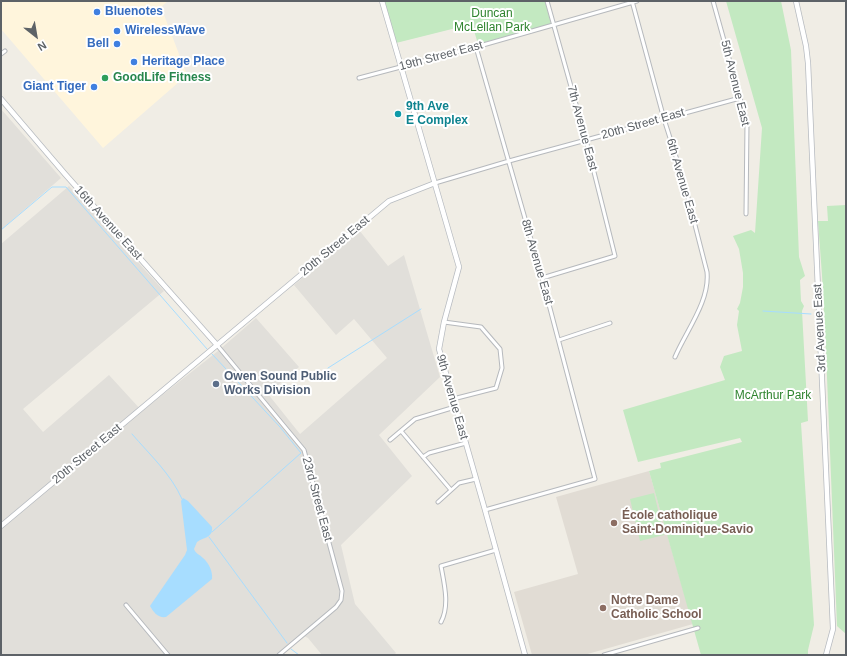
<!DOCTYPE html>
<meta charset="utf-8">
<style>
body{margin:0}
#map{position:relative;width:847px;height:656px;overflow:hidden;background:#f0ede5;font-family:Arial,sans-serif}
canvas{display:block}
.frame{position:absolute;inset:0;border:2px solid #5d6267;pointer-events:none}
.north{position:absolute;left:16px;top:16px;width:40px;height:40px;-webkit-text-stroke:3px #fff;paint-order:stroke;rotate:149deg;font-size:11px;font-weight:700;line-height:16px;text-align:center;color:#5d6267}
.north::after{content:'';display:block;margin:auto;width:14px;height:18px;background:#5d6267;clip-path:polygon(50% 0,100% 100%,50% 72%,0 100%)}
</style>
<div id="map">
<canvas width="847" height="656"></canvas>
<div class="frame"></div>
<div class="north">N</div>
</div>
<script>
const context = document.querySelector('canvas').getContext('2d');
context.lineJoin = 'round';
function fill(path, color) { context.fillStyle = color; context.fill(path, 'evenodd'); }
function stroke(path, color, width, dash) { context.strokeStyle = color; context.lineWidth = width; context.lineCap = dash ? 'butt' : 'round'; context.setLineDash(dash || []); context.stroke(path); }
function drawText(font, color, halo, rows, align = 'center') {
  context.font = font + ' Arial,sans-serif'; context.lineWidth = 4; context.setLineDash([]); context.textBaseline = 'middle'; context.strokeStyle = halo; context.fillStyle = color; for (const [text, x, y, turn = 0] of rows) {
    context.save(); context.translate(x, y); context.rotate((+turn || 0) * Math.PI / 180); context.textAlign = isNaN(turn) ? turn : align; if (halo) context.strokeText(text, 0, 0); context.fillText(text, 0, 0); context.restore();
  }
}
const commercial = new Path2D(`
 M1,1h167l-7,6 26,68 -84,73 -102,-119z`);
const industrial = new Path2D(`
 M1,109l60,69 -60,52z
 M69,186l95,105 -141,118 20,23 66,-57 33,36 76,-60 38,-33 43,49 -31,27 32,40 87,-76 -33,-39 -18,16 -42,-50 65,-55 29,36 16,-11 36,122 -61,58 33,41 -71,69 14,59 41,49 -2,2h-72l-14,-17 -4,-2 -23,19h-280v-411z`);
const education = new Path2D(`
 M649,471l44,153 -109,31h-52l-18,-63 64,-18 -22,-77z`);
const green = new Path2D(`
 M384,1h161l6,23 -73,20 -6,-20 -76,19z
 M726,1h55l10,49 8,207 6,19 -5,4 1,21 3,5 -2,5 6,110 -7,2 13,202 -6,25v5h-107l-52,-184 12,-3 -1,-5 82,-21 -2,-4 -102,24 -15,-52 102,-30 -5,-13 4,-11 18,-5 -5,-26 2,-14 -2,-2 3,-6 3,-16v-14l-4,-24 -6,-13 18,-6 4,3 7,-105z
 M846,205v15l-1,1 1,98v315l-9,-8 -11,-274 -4,-77 -4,-54h10l-1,-15z
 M654,493l10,42 -24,6 -10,-42z`);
const water = new Path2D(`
 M183,498l5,3 24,26c1,11 -8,10 -15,15l-3,7c2,5 5,5 9,9 6,5 10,14 9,21l-46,38c-8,1 -12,-4 -16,-11l2,-3 33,-48 2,-5 -6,-49z`);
const stream = new Path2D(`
 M1,230l51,-43h14l141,162
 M763,311l48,3
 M212,354l68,73 21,26 -89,79
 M328,368l93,-59
 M132,434c18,21 39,40 50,65
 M209,537l78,106
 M291,649l8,6`);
const street = new Path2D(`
 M632,1l32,118 20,63 23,90c3,29 -21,59 -32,85
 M713,1l34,122 -1,91
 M476,47l66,231 53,201 -110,31
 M1,54l4,-3
 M359,78l117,-31 161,-46
 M435,183l74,-22 231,-63
 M542,278l73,-22 -29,-116 -39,-139
 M444,322l37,5 19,22 2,19 -6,20 -43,11
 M559,340l51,-17
 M217,345l87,105 38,141 -1,9 -5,7 -57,48
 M401,431l50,59
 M390,440l25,-21 40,-12
 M423,457l6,-4 37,-10
 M438,502l21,-19 17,-4
 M126,605l42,50
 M441,622c9,-17 3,-39 0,-56l55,-16
 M604,655l94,-27`);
const secondary = new Path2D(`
 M382,1l77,266 -15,55 -5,27 46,161 40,145
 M796,1l10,45 2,17 25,566 -7,26
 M1,99l64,75 152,171
 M1,526l388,-325 46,-18`);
const markers = [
 [97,12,4,"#3f7fe0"],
 [117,31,4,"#3f7fe0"],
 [117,44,4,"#3f7fe0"],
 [134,62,4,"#3f7fe0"],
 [105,78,4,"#2e9e5b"],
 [94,87,4,"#3f7fe0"],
 [398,114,4,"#0f9aa8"],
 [216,384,4,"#5c6f8a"],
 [614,523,4,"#8d6e63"],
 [603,608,4,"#8d6e63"]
];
const shopNames = [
 ["Bluenotes",105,12],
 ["WirelessWave",125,31],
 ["Bell",109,44,"right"],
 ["Heritage Place",142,62],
 ["Giant Tiger",86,87,"right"]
];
const parkNames = [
 ["Duncan",492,14],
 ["McLellan Park",492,28],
 ["McArthur Park",773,396]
];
const streetNames = [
 ["19th Street East",441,56,-15],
 ["5th Avenue East",735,83,76],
 ["20th Street East",643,124,-16],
 ["7th Avenue East",582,128,75],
 ["6th Avenue East",682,181,74],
 ["16th Avenue East",108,223,48],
 ["20th Street East",335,246,-40],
 ["8th Avenue East",537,262,74],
 ["3rd Avenue East",820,328,-93],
 ["9th Avenue East",452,397,74],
 ["20th Street East",87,454,-40],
 ["23rd Street East",317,499,75]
];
const leisureNames = [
 ["GoodLife Fitness",113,78]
];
const cultureNames = [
 ["9th Ave",406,107],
 ["E Complex",406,121]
];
const serviceNames = [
 ["Owen Sound Public",224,377],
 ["Works Division",224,391]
];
const educationNames = [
 ["École catholique",622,516],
 ["Saint-Dominique-Savio",622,530],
 ["Notre Dame",611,601],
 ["Catholic School",611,615]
];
fill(commercial, '#fff5dc');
fill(industrial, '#e1dfda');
fill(education, '#e1dcd4');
fill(green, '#c3e9c1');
fill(water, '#a7ddff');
stroke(stream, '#a7ddff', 1);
stroke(street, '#b6b9bd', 5);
stroke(secondary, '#b7bbc0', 6);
stroke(street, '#fff', 3);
stroke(secondary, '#fff', 4.5);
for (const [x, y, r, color] of markers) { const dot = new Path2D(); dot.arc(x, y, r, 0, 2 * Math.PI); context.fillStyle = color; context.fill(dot); stroke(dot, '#fff', 1.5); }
drawText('bold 12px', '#366cbe', '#fff', shopNames, 'left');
drawText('12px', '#2f842f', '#fff', parkNames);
drawText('12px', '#5d6267', '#fff', streetNames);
drawText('bold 12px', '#27864d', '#fff', leisureNames, 'left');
drawText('bold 12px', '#0d838f', '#fff', cultureNames, 'left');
drawText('bold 12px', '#4e5e75', '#fff', serviceNames, 'left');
drawText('bold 12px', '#785e54', '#fff', educationNames, 'left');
</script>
